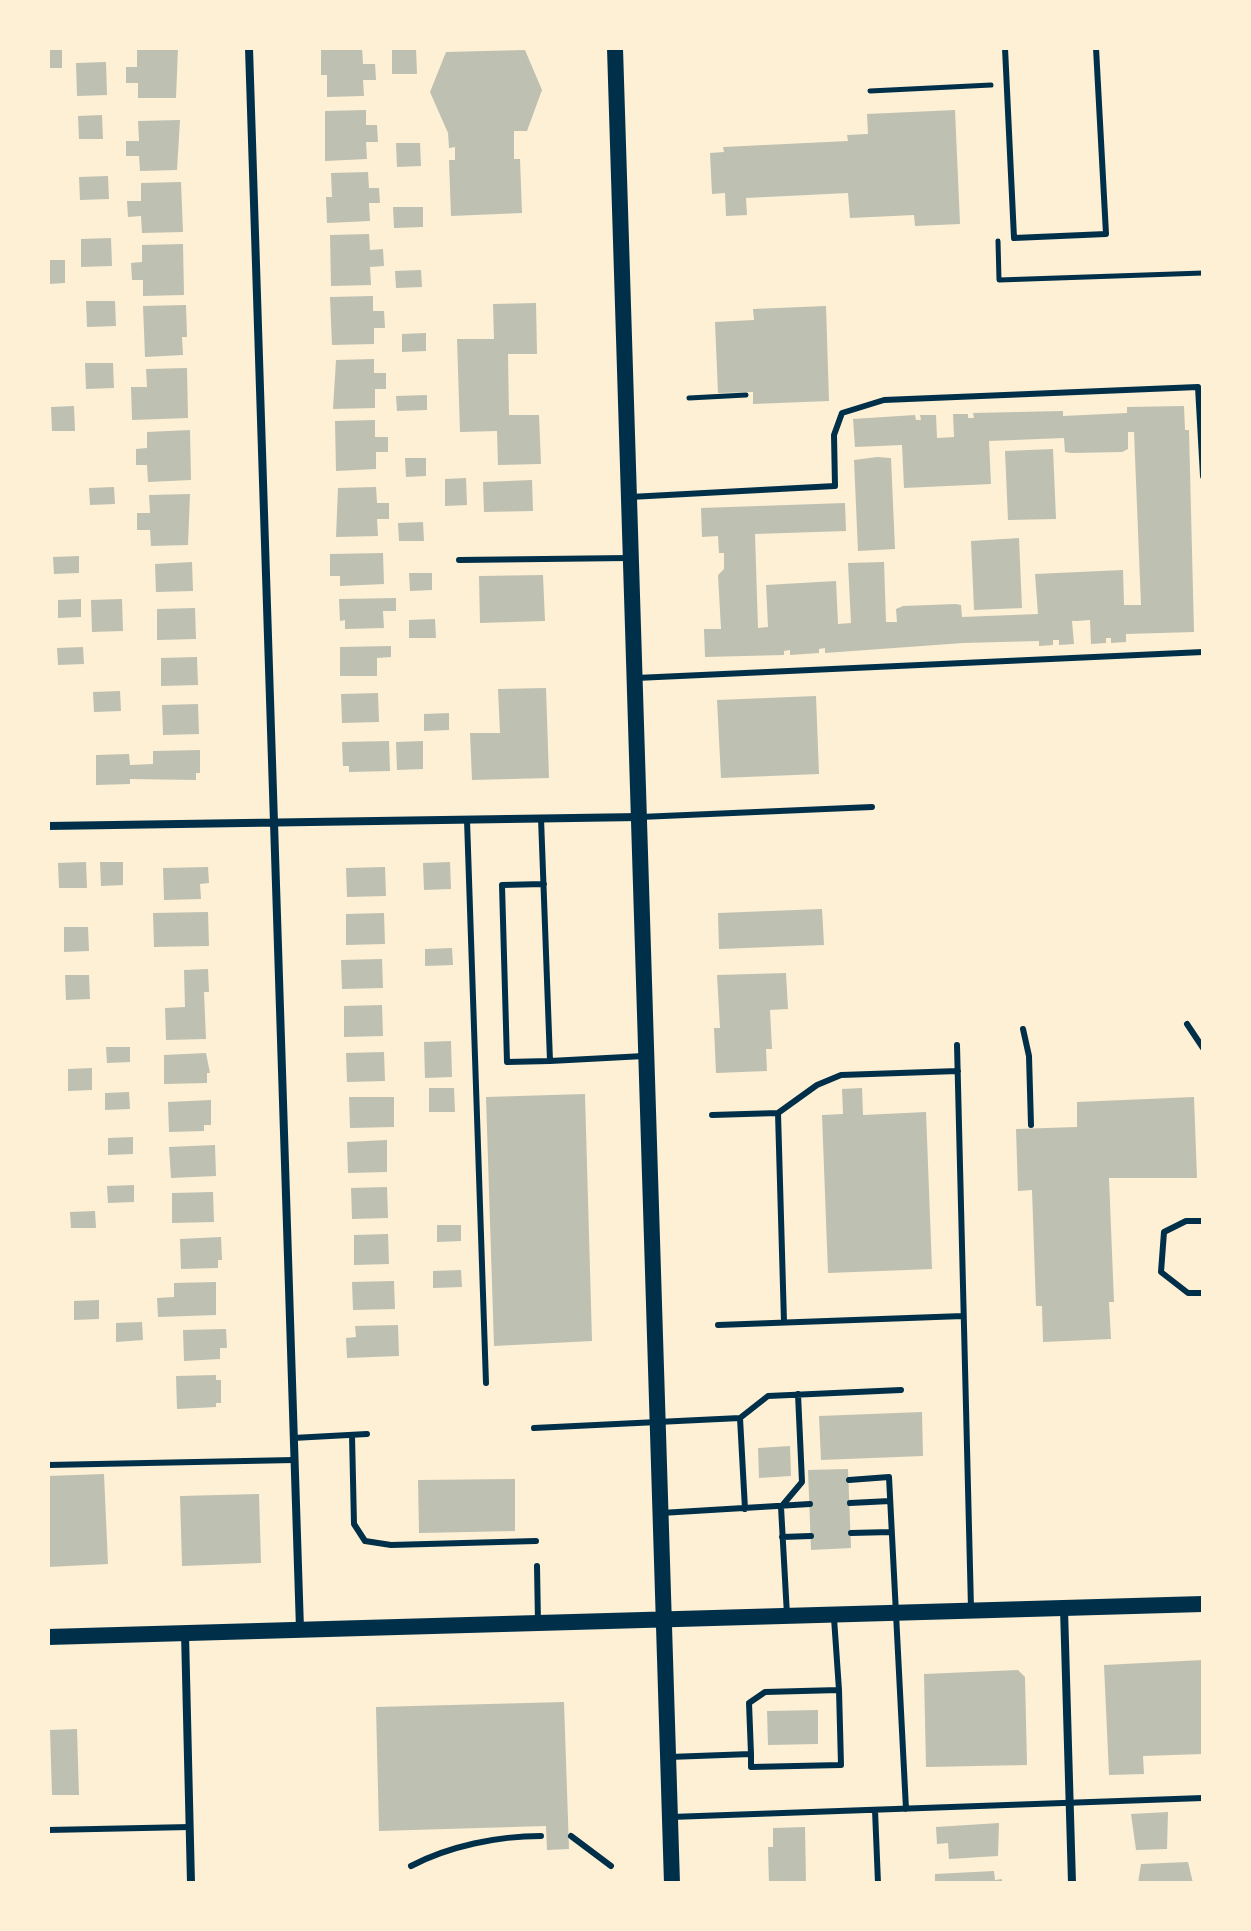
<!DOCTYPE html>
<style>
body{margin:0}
#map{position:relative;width:1251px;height:1931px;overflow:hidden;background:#fdf0d5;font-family:Arial,sans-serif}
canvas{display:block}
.frame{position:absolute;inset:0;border:50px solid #fdf0d5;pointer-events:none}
</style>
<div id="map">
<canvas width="1251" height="1931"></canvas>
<div class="frame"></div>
</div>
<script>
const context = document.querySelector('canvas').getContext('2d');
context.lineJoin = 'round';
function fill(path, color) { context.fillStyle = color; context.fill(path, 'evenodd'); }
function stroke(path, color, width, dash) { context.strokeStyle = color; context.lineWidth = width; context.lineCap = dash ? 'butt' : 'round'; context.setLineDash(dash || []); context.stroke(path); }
const building = new Path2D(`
 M48,48h14v20h-14z
 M137,48h41l-2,50h-38v-15h-12v-16h11z
 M362,48l1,16h12l1,16h-13l1,16 -37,1v-22h-6v-26z
 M392,48h24l1,26h-25z
 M525,50l17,40 -15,41h-13v28h6l2,54 -71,3 -2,-56h6v-13l-6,1 -1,-15 -18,-41 16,-40z
 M106,62l1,33 -30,1 -1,-33z
 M366,110v15h11l1,17h-12l1,17 -42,2v-50z
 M955,110l5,114 -45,2 -1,-11 -64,3 -2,-25 -102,5 1,17 -21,1 -1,-23 -13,1 -2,-41 14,-1 -1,-5 125,-6 -1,-6 21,-1 -1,-20z
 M102,115l1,24h-24l-1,-23z
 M180,120l-3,50 -37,1 -1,-15h-13v-15h13l-1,-20z
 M396,143h24l1,23 -24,1z
 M368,172l1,16h10l1,15h-11l1,18 -43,2 -1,-26h6l-1,-24z
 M108,176l1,23 -29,1 -1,-23z
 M181,182l2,50 -41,1 -1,-17 -13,1 -1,-16h14v-18z
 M393,207h30v20l-29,1z
 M369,234l1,16 13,-1 1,17 -14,1 1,18 -40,1 -1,-51z
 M111,238l1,28 -31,1v-28z
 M183,244l1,51 -41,1v-16h-11l-1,-17 11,-1v-17z
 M48,260h17v23l-17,1z
 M421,270l1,17 -26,1 -1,-17z
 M373,296v15h11l1,17h-11v16l-42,1 -2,-48z
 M86,301h29l1,25 -29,1z
 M536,303l1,51h-29l1,61h30l2,49 -43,1 -1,-34 -37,1 -3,-93h37l-1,-35z
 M186,305l1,32h-5l1,18 -38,2 -2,-51z
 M826,306l3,95 -76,3v-12l-35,1 -3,-71 39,-2 -1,-11z
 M426,333v18l-24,1v-18z
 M374,359v14h12v16h-11v19l-42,1 3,-49z
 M85,363h28l1,25 -28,1z
 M187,368l1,50 -56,2 -1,-33h16l-1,-18z
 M427,395v15l-30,1 -1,-15z
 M74,406l1,25h-23l-1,-24z
 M1184,406l1,24h4l5,202 -68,2v8l-15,1v-5h-5v5l-15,1 -1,-24 -13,1h-5l2,23 -15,1v-5h-6v5l-14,1v-5l-76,2 -138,10v-5l-6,1v4l-29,2v-5l-6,1v4l-79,2 -1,-28h17l-3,-54 6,-6v-16h-5l-1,-17 -16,1 -1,-29 144,-5 1,28 -91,3 3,94 10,-1 -2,-42 70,-4 2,43 13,-1 -3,-60 36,-1 2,60h11l-1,-13 7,-3 53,-2 5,1 1,12 76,-3 -3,-40 88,-4 1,35h17l-7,-173h-6v17l-6,3 -50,1 -7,-1 -1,-14 -75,3 2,43 -87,4 -2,-43 -47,2 -2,-28 62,-4 1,5h5l-1,-5h16l1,23 17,-1 -1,-23h15v4h6l-1,-5 90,-2v5l64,-3v-6z
 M375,420v17h13v15h-12v17l-40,2 -1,-50z
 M190,430l1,50 -43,2 -1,-17h-11v-16l11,-1v-16z
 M1053,449l3,70 -48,1 -3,-69z
 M877,457l14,1 4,91 -37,2 -4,-91z
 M405,458h21v18l-20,1z
 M466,478l1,27 -22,1v-27z
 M532,480l1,31 -49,1 -1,-30z
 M114,487l1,17 -25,1 -1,-17z
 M376,487l1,16h12v16h-12l1,17 -42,1 2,-49z
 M190,494l-2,51 -37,1 -1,-16h-13v-17h13l-1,-18z
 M423,522l1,19h-25l-1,-18z
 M1019,538l3,70 -48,2 -3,-69z
 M383,553l1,31 -44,2v-10h-10v-22z
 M79,556v17l-25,1 -1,-17z
 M192,562l1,29 -37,1 -1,-28z
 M409,573h23v17l-22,1z
 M543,575l2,46 -65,2 -1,-47z
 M396,598v13h-13l1,17 -39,1v-9l-5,1 -1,-22z
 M81,599v18l-23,1v-18z
 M122,599l1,32 -31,1 -1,-32z
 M195,608l1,31 -39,1v-31z
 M435,619l1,19h-27v-18z
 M391,646v11l-14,1v18h-37v-29z
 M83,647l1,17 -26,1 -1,-17z
 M197,657l1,28 -37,1v-28z
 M546,688l3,90 -77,2 -2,-47h30l-2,-44z
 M120,691l1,20 -27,1 -1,-20z
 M378,693l1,29 -37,1 -1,-29z
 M816,696l3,78 -98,4 -4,-78z
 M198,704l1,30 -36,1 -1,-30z
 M449,713v17l-25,1v-17z
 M389,741l1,30 -41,1v-6h-6l-1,-24z
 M423,741v28l-26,1 -1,-28z
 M200,750v23h-4v7l-66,-1v5l-34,1v-30l33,-1 1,11 23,-1v-13z
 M86,862l1,26h-28l-1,-25z
 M100,862h23v23l-22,1z
 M450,862l1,27 -27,1 -1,-27z
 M208,867l1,16 -9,1 1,15 -37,1 -1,-32z
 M385,867l1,29 -39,1 -1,-29z
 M822,909l2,36 -105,4 -1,-36z
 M208,912l1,34 -55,1 -1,-34z
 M384,913l1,31 -39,1v-31z
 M64,927h24l1,24 -25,1z
 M452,948l1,17 -28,1v-17z
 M382,959l1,29 -41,1 -1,-29z
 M208,969l1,23h-5l2,47 -40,1 -1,-32 20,-1 -1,-37z
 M786,973l2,36 -18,1 2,39h-6l1,22 -51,2 -2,-45h6l-3,-53z
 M65,975h24l1,24 -24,1z
 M382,1005l1,31 -39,1v-31z
 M451,1041l1,36 -27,1 -1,-36z
 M106,1047h24v15l-23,1z
 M384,1052l1,29 -38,1 -1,-29z
 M206,1053l4,20h-3v10l-43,1v-29z
 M92,1068v22l-24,1v-22z
 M429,1088h25l1,24h-26z
 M862,1088l1,27 63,-3 6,157 -104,4 -6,-158 21,-1 -1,-25z
 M129,1092l1,17 -25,1v-17z
 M585,1094l7,247 -98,5 -8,-249z
 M349,1097h45v30l-44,1z
 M1194,1097l3,81h-88l5,124h-5l2,37 -68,3 -1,-36h-6l-4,-116 -14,1 -2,-62 61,-2v-25z
 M211,1100v25h-7v6l-35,1 -1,-30z
 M133,1137v17l-25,1v-17z
 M387,1140v32l-39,1 -1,-31z
 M215,1145l1,31 -45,2 -2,-31z
 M134,1185v17l-26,1 -1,-17z
 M387,1187l1,31 -36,1 -1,-31z
 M213,1192l1,30 -42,1v-30z
 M95,1211l1,17h-25l-1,-16z
 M437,1225h24v16l-24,1z
 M388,1234l1,30 -35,1v-30z
 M221,1237l1,23h-4v8l-37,1 -1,-30z
 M461,1270l1,17 -29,1v-17z
 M394,1281l1,28 -42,1 -1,-28z
 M216,1282v33l-58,2 -1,-19 17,-1v-14z
 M99,1300v19l-25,1v-19z
 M142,1322l1,18 -27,2v-19z
 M398,1325l1,31 -52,2 -1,-20 10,-1 -1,-11z
 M226,1329l1,19h-7v11l-36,2 -1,-31z
 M216,1375v5h5v23h-5v4l-39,2 -1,-33z
 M922,1412l1,44 -102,4 -2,-44z
 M790,1446l1,30 -32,2 -1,-30z
 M848,1469l3,79 -40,2 -3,-80z
 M104,1474l4,90 -60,3v-91z
 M515,1479v52l-96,2 -1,-53z
 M259,1494l2,69 -79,3 -2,-70z
 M1203,1660v94l-60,2 1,18 -35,1 -5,-110z
 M1018,1670l7,7 2,88 -101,2 -2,-93z
 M564,1702l5,147 -22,1 -1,-24 -167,5 -3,-124z
 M818,1710v34l-50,1 -1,-34z
 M77,1729l2,66h-27l-2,-65z
 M1168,1812l-1,37 -31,1 -5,-36z
 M999,1823l-1,33 -49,3 -1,-16 -11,1 -1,-17z
 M805,1827l1,56h-37l-1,-36h5v-19z
 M1188,1862l5,21h-55l3,-19z
 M994,1871l1,9 7,-1v4h-67v-9z`);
const path = new Path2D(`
 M870,91l121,-6
 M998,241l1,39 204,-7
 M689,398l57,-3`);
const service = new Path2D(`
 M1005,48l9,190 92,-4 -10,-186
 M630,497l205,-11 -1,-51 8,-22 42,-13 314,-13 5,89
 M459,560l169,-2
 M636,678l567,-26
 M640,817l232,-10
 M541,818l9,243 94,-5
 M467,820l19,563
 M544,884l-42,1 5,177 43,-1
 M1187,1024l16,24
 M1023,1029l6,27 2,69
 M957,1045l14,563
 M778,1113l39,-28 24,-10 117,-4
 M712,1115l66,-2 6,209
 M1203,1221h-17l-22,11 -3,40 27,21h15
 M718,1325l245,-9
 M740,1418l28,-22 133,-6
 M534,1428l206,-10 5,91
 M352,1435l2,89 11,17 26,4 145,-4
 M293,1438l74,-4
 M48,1465l246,-5
 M849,1480l40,-3 17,332
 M850,1503l40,-2
 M661,1513l149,-9
 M851,1533l40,-1
 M782,1537l29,-1
 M537,1566l1,57
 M787,1615l-6,-108 21,-25 -4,-88
 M834,1618l5,72
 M669,1757l82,-3v13l90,-2 -2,-75 -74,2 -16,11 2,51
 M875,1810l3,73
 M671,1817l532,-19
 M48,1830l142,-3
 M571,1836l40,30
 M411,1866c38,-20 87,-30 130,-30`);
const minor = new Path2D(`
 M249,48l51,1581
 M48,826l591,-9
 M1064,1609l8,274
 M185,1633l6,250`);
const secondary = new Path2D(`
 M615,48l57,1835
 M48,1637l1155,-33`);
fill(building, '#bec0b2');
stroke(path, '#003049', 5);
stroke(service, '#003049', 6);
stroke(minor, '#003049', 8);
stroke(secondary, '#003049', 16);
</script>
